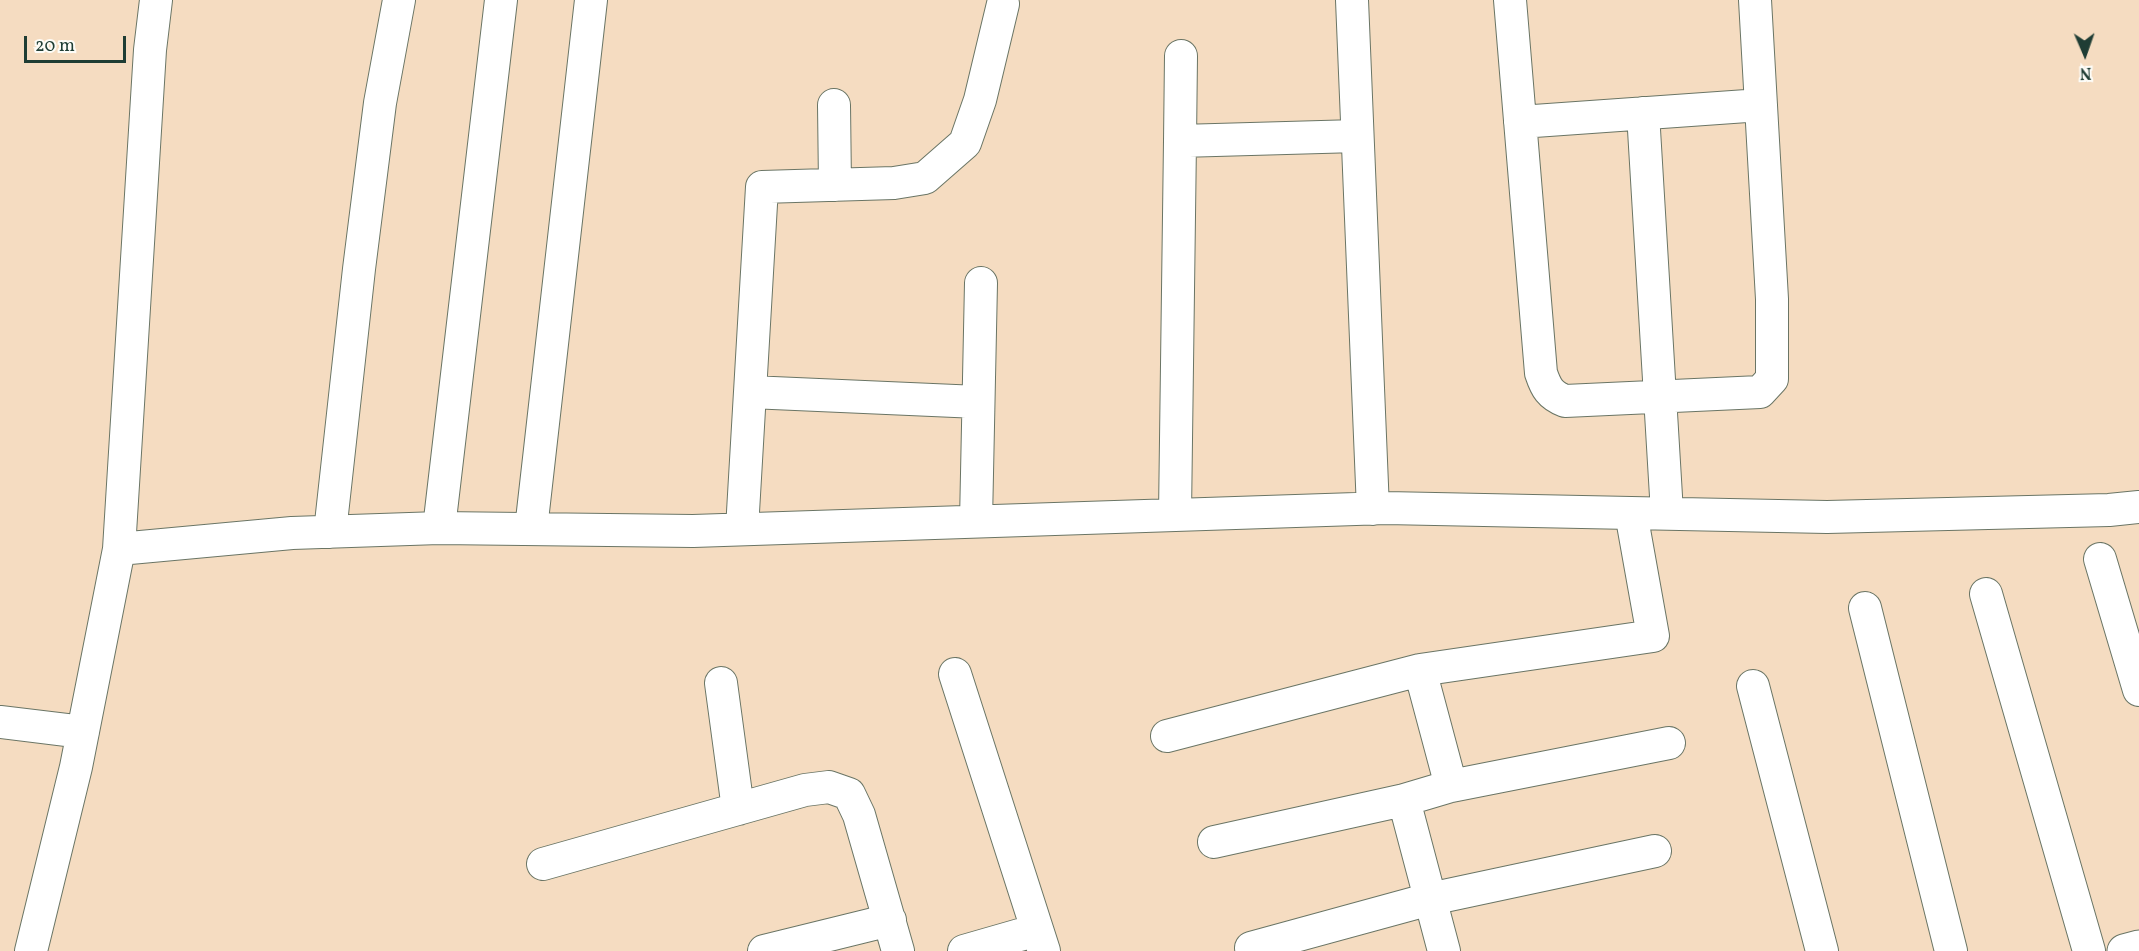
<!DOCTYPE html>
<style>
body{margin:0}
#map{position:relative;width:2139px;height:951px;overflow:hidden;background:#f5dcc1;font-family:Vollkorn,serif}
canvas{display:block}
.north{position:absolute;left:2055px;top:24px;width:60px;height:60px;-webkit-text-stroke:4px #fdfcf7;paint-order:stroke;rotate:178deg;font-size:16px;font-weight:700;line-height:24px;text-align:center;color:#1f3d34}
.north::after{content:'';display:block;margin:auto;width:21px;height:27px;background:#1f3d34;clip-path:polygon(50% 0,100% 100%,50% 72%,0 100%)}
.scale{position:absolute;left:24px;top:36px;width:102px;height:27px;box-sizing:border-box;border:3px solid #1f3d34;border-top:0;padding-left:8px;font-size:18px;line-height:21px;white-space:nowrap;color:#1f3d34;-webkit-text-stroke:4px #fdfcf7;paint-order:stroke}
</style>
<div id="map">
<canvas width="2139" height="951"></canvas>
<div class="north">N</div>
<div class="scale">20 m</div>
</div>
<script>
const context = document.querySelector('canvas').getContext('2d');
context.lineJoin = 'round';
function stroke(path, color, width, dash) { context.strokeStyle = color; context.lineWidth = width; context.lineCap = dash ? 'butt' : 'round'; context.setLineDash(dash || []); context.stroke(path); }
const minor = new Path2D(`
 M1352,0l21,509
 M1510,0l31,373c5,15 9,22 24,28l195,-9 12,-13v-80l-17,-299
 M834,105l1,80
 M1643,113l24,400
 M1520,122l241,-17
 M1180,141l1,-85
 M978,402l-228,-10 12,-205 132,-4 31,-5 40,-35 15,-43 23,-96
 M1175,514l5,-373 177,-5
 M976,521l5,-238
 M439,528l62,-528
 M531,529l60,-529
 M742,529l8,-137
 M330,532l29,-263 21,-166 19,-103
 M119,549l173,-16 147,-5 254,3 693,-23 441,9 282,-7 30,-3
 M2100,559l39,131
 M1986,594l103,357
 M1865,608l86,343
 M955,674l89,277
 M721,683l17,126
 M1753,686l69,265
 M0,722l83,10
 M1167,736l253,-66
 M1451,786l218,-43
 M1214,842l190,-42
 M543,864l262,-74 24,-3 20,7 10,21 39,136
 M1251,948l179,-49 225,-48
 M31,951l45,-184 43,-218 31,-499 6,-50
 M764,951l126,-31
 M964,951l73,-21
 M1444,951l-40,-151 47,-14 -31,-116 233,-34 -22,-123`);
const primary = new Path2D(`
 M2124,951l15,-4`);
stroke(minor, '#6a7565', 34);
stroke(primary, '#6a7565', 35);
stroke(minor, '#fff', 32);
stroke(primary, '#fff', 33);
</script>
